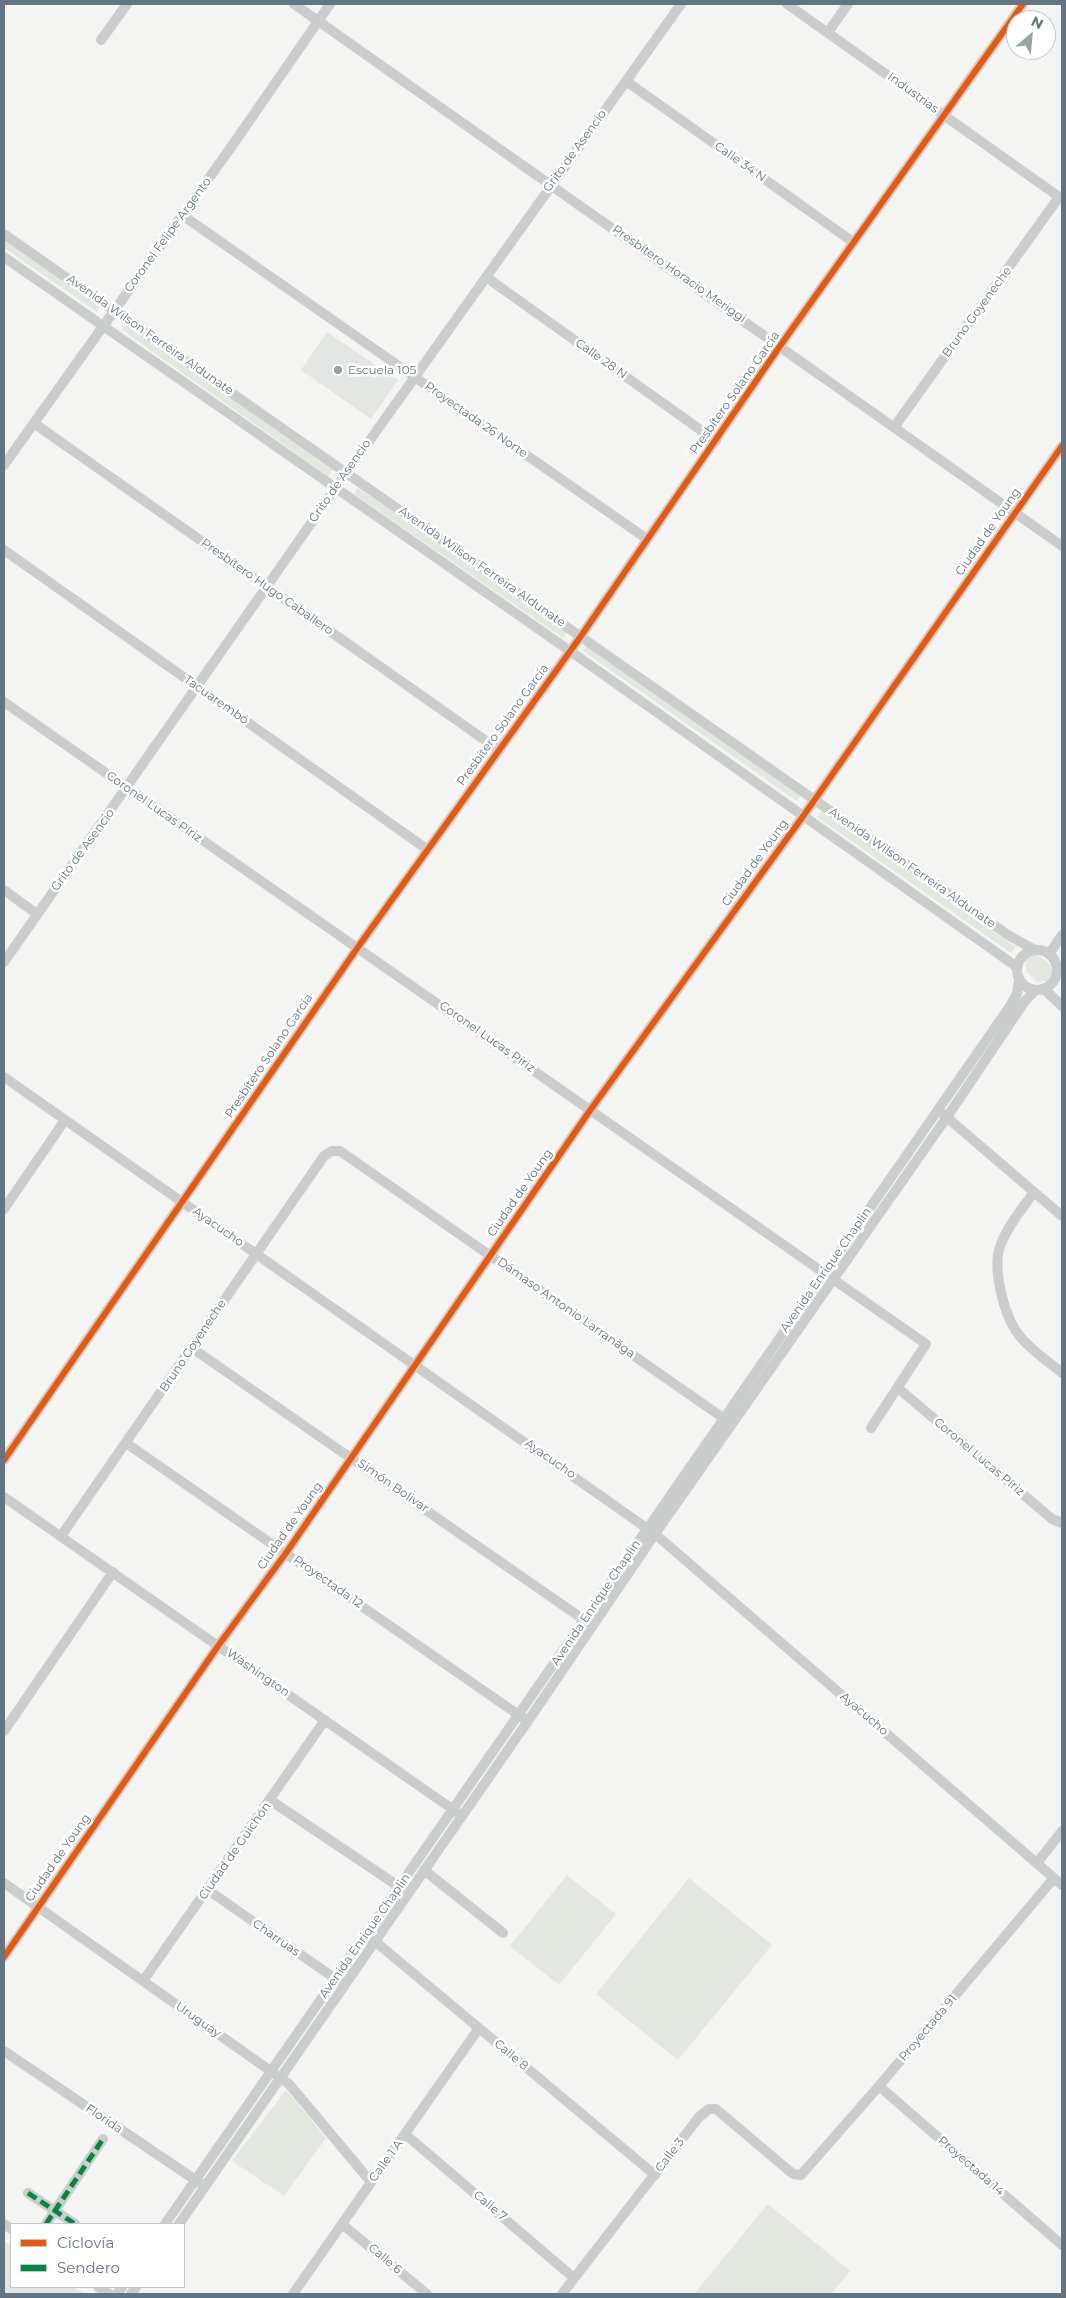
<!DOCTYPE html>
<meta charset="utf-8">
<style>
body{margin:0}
#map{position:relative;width:1066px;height:2298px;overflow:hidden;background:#f4f4f2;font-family:Montserrat,sans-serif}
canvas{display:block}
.frame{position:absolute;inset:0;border:5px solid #637483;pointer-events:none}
.legend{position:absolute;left:10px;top:2223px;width:175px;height:65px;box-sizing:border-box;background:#fff;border:1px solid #c1c7cd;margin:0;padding:6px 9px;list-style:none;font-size:15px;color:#637483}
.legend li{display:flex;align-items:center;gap:10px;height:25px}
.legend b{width:25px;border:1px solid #c1c7cd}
.north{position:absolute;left:1006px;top:10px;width:50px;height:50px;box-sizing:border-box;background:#fff;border:1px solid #c1c7cd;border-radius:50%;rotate:27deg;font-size:14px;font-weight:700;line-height:20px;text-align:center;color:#637483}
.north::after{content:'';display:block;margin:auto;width:18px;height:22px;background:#96a1aa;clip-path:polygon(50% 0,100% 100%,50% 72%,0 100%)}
</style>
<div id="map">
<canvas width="1066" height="2298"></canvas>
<div class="frame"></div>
<ul class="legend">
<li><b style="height:6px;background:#e8590c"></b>Ciclovía</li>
<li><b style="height:6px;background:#00873e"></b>Sendero</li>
</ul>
<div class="north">N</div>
</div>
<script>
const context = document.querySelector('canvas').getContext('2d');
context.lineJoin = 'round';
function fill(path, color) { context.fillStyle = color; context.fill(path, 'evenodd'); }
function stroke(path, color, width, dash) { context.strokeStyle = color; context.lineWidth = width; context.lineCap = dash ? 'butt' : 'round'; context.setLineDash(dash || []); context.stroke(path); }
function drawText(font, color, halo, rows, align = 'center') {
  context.font = font + ' Montserrat,sans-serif'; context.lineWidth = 5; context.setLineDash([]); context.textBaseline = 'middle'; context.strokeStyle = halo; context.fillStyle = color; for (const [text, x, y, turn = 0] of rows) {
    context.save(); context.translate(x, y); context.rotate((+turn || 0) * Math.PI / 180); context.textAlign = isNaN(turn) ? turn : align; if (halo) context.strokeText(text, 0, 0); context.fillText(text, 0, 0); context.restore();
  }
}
const built = new Path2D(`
 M327,332l71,48 -27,39 -70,-49z
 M4,2241l7,5v41h62l12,7h-81z`);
const green = new Path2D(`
 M4,239l97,67 -4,6 -93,-64z
 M126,324l207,146 -5,6 -206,-146z
 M358,488l209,144 -4,6 -209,-144z
 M587,645l214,150 -4,6 -214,-150z
 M822,811l193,136 -4,6 -194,-136z
 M1034,955c13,4 23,13 15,26l-12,1 -10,-10 -2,-12 4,-4z
 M567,1875l49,39 -57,71 -49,-39z
 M689,1878l83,67 -94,115 -82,-66z
 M286,2090l40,48 -42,58 -52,-35z
 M768,2204l82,67 -19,23h-137z`);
const minor = new Path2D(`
 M294,4l768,542
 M787,4l275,195
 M828,32l20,-28
 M101,40l26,-36
 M626,81l227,161
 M182,215l465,324
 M4,234l1004,701 27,15
 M4,257l566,394 447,316
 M486,277l230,164
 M35,424l464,326
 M895,426l164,-229
 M4,465l230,-322 96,-139
 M4,550l424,300
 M4,702l922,642 -55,84
 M4,890l33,24
 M1017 970a20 20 0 1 1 40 0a20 20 0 1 1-40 0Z
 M1049,954l13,-19
 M4,962l331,-473 346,-485
 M1044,989l18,17
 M4,1077l651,457 407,351
 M943,1114l119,102
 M1034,1192c-11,16 -26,33 -33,52 -10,22 3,72 18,91 11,15 29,26 43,38
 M4,1209l61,-89
 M192,1348l398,276
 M898,1388l154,131 10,4
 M126,1443l397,275
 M4,1460l354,-513 223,-311 199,-290 243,-342
 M4,1497l454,316
 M61,1536l263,-380 8,-5h8l389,271
 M4,1731l109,-159
 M270,1800l134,90
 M1037,1863l25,-32
 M424,1870l79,63
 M4,1883l285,201 82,98
 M208,1890l132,92
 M371,1938l284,237
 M4,1957l214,-311 68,-93 305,-444 213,-294 258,-369
 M143,1981l182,-261
 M4,2051l196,132
 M879,2086l183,159
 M405,2134l169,144
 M28,2193l47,31
 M4,2224l7,5
 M46,2224l57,-85
 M165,2224l845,-1218 7,-12 2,-14
 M179,2224l349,-503 127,-187 292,-417 78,-116 11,-11
 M343,2225l84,69
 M98,2287l11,7
 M117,2294l5,-7
 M131,2294l5,-7
 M293,2294l186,-266
 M562,2294l137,-177 10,-8h7l77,65 8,1 78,-89 175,-208`);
const quiet = new Path2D(`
 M28,2193l47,31
 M46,2224l57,-85`);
const cycleway = new Path2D(`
 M4,1460l354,-513 223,-311 199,-290 243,-342
 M4,1957l214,-311 68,-93 305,-444 213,-294 258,-369`);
const markers = [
 [338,370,5,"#96a1aa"]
];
const streetNames = [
 ["Industrias",913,93,36],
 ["Grito de Asencio",575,151,-54],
 ["Calle 34 N",740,162,35],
 ["Coronel Felipe Argento",168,235,-54],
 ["Presbítero Horacio Meriggi",679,274,35],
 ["Bruno Goyeneche",977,312,-54],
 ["Avenida Wilson Ferreira Aldunate",150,335,35],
 ["Calle 28 N",601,359,35],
 ["Presbítero Solano García",735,393,-55],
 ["Proyectada 26 Norte",476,420,35],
 ["Grito de Asencio",340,481,-55],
 ["Ciudad de Young",988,532,-55],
 ["Avenida Wilson Ferreira Aldunate",482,567,35],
 ["Presbítero Hugo Caballero",267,587,35],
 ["Tacuarembó",216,700,35],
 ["Presbítero Solano García",503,725,-54],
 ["Coronel Lucas Píriz",154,807,35],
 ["Grito de Asencio",83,850,-54],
 ["Ciudad de Young",755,863,-54],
 ["Avenida Wilson Ferreira Aldunate",912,868,35],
 ["Coronel Lucas Píriz",487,1037,35],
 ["Presbítero Solano García",269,1056,-56],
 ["Ciudad de Young",520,1193,-55],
 ["Ayacucho",218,1227,35],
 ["Avenida Enrique Chaplin",826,1270,-55],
 ["Dámaso Antonio Larranãga",566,1308,35],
 ["Bruno Goyeneche",193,1346,-56],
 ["Coronel Lucas Píriz",979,1457,40],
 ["Ayacucho",550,1459,35],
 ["Simón Bolivar",393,1486,35],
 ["Ciudad de Young",290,1526,-55],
 ["Proyectada 12",328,1582,35],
 ["Avenida Enrique Chaplin",596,1603,-56],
 ["Washington",258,1673,35],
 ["Ayacucho",864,1714,41],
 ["Ciudad de Guichón",235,1851,-55],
 ["Ciudad de Young",58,1858,-55],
 ["Avenida Enrique Chaplin",365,1936,-55],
 ["Charrúas",276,1938,35],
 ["Uruguay",198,2020,35],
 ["Proyectada 91",928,2028,-50],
 ["Calle 8",511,2055,40],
 ["Florida",104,2119,34],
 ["Calle 3",670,2155,-53],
 ["Calle 1 A",386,2161,-54],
 ["Proyectada 14",971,2166,41],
 ["Calle 7",490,2206,40],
 ["Calle 6",385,2259,40]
];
const poiNames = [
 ["Escuela 105",348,370]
];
fill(built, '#e4e6e4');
fill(green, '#e4e7e0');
stroke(minor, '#cbcdcd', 10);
stroke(quiet, '#00873e', 5, [10, 5]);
stroke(cycleway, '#e8590c', 6);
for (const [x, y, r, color] of markers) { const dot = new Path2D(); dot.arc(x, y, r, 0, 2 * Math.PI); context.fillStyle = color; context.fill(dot); stroke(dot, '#fff', 2); }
drawText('12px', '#637483', '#fff', streetNames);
drawText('12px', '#637483', '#fff', poiNames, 'left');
</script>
